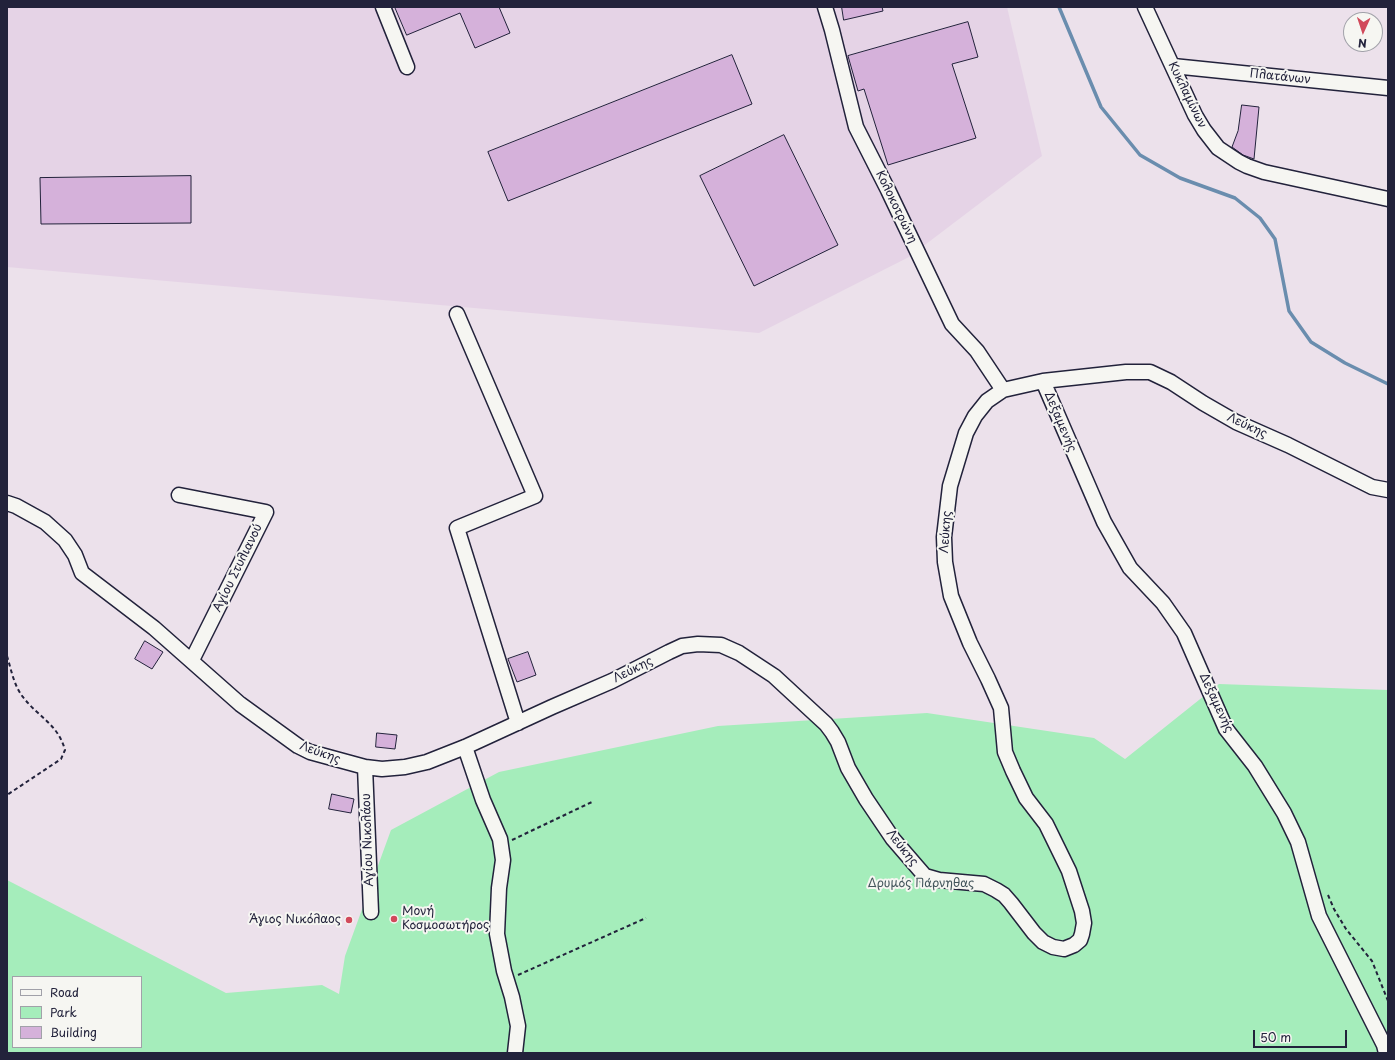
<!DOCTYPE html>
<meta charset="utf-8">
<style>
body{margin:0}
#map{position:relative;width:1395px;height:1060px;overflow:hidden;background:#ece1eb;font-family:"Playpen Sans",sans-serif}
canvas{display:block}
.frame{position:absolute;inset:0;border:8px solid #22223b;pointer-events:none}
.legend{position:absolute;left:12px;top:976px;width:130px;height:72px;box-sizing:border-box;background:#f6f6f2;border:1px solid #a1a1a9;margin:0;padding:5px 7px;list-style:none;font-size:12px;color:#22223b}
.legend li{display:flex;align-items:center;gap:8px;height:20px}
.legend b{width:20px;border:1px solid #a1a1a9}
.north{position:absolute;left:1343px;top:12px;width:40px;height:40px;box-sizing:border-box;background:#f6f6f2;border:1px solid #a1a1a9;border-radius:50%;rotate:183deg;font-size:11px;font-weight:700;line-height:16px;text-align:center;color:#22223b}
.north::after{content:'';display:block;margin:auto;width:14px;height:18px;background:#d1495b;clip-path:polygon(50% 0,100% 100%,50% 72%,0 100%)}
.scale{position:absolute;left:1253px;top:1030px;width:94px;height:18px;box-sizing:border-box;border:2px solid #22223b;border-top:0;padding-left:5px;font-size:12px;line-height:14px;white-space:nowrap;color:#22223b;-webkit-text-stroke:3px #f6f6f2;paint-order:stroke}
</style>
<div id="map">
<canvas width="1395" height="1060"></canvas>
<div class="frame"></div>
<ul class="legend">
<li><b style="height:5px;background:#f6f6f2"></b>Road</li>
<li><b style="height:11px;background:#a5edbb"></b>Park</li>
<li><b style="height:11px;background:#d5b1da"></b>Building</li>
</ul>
<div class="north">N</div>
<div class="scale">50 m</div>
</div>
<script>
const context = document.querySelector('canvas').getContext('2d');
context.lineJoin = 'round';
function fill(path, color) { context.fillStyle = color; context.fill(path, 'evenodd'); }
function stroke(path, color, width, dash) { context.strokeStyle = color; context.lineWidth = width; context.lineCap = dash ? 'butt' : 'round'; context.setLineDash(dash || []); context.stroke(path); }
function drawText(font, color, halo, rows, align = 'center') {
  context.font = font + ' "Playpen Sans",sans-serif'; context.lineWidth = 4; context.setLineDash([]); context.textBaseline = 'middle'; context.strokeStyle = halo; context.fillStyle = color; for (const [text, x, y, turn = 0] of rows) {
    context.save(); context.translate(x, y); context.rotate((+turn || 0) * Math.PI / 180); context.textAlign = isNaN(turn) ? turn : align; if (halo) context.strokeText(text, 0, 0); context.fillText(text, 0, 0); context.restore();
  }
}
const built = new Path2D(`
 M7,7h1000l35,149 -133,101 -150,76 -752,-66z`);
const green = new Path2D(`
 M1219,684l169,6v363h-1381v-173l219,113 96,-8 17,9 6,-38 46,-126 108,-58 219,-46 209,-13 167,25 31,21zM13,977h128v70h-128z`);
const stream = new Path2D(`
 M1059,7l42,100 39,48 40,23 55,20 25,20 15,21 14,72 22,31 34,21 43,21`);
const building = new Path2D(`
 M395,7h104l11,26 -35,15 -15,-35 -53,22z
 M842,7h40l1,4 -39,9z
 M968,22l10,35 -26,7 24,74 -88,27 -24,-76 -6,2 -10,-35z
 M732,55l20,49 -244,97 -20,-49z
 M1242,105l17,2 -5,52 -11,-4 -11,-8 6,-16z
 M784,135l54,110 -84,41 -54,-110z
 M191,176v47l-150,1 -1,-46z
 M145,641l18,11 -11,17 -17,-10z
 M528,652l8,23 -19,7 -9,-23z
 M377,733l20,2 -2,14 -19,-2z
 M332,794l22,5 -3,14 -22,-4z`);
const path = new Path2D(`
 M7,656c4,13 7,30 16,41 15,20 35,27 42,53l-4,9 -54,36
 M512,840l80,-38
 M1328,895l6,14 12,20 26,32 16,40
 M518,975l128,-57`);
const minor = new Path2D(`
 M383,7l24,60
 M825,7l7,23 24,97 32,63 64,134 25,27 26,39
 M1145,7l50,108 9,15 14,18 21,14 8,4 17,6 124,27
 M1173,66l215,22
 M457,314l78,182 -78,32 61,195
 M1043,381l61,141 26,46 33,35 21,30 42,96 29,37 29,47 14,29 21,74 65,129 2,8
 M179,495l87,17 -74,148
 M7,503l9,3 29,16 20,18 10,15 7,18 72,55 86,76 58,42 12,6 55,15 17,2 23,-2 22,-5 38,-15 87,-40 60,-26 57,-29 13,-6 16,-2 23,1 18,8 35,23 52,48 6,8 6,10 10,26 18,31 27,40 32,37 14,4 45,4 12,6 8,5 7,8 23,30 9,9 10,5 11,2 10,-4 6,-5 2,-6 2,-11 -2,-12 -13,-40 -23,-47 -20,-26 -13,-27 -8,-19 -4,-44 -13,-29 -18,-36 -19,-47 -6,-34 -1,-25 6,-51 16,-53 9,-17 12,-15 16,-11 40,-9 83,-9h24l21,10 32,21 33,19 52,23 84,42 16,3
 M465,747l18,53 17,39 3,21 -4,28 -2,46 7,37 8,26 6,29 -3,27
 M365,767l6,145`);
const markers = [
 [394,919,4,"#d1495b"],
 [349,920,4,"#d1495b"]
];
const streetNames = [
 ["Πλατάνων",1280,77,6],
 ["Κυκλαμίνων",1187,95,64],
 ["Κολοκοτρώνη",896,207,64],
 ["Δεξαμενής",1060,422,67],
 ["Λεύκης",1247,426,25],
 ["Λεύκης",946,532,-86],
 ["Αγίου Στυλιανού",238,568,-64],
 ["Λεύκης",633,670,-27],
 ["Δεξαμενής",1216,703,65],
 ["Λεύκης",320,753,20],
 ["Αγίου Νικολάου",368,840,-92],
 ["Λεύκης",902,848,51]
];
const parkNames = [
 ["Δρυμός Πάρνηθας",921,884]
];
const poiNames = [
 ["Μονή",402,912],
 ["Κοσμοσωτήρος",402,926],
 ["Άγιος Νικόλαος",341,920,"right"]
];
fill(built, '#e5d3e6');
fill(green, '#a5edbb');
stroke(stream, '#6a8dae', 3.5);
fill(building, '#d5b1da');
stroke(building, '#22223b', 1);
stroke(minor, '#22223b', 17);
stroke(path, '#22223b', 2, [4, 3]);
stroke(minor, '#f6f6f2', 14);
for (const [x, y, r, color] of markers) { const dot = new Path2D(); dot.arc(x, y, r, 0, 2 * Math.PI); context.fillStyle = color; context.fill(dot); stroke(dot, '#f6f6f2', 1.5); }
drawText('12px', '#22223b', '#f6f6f2', streetNames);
drawText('12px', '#43555b', '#f6f6f2', parkNames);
drawText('12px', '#22223b', '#f6f6f2', poiNames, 'left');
</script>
